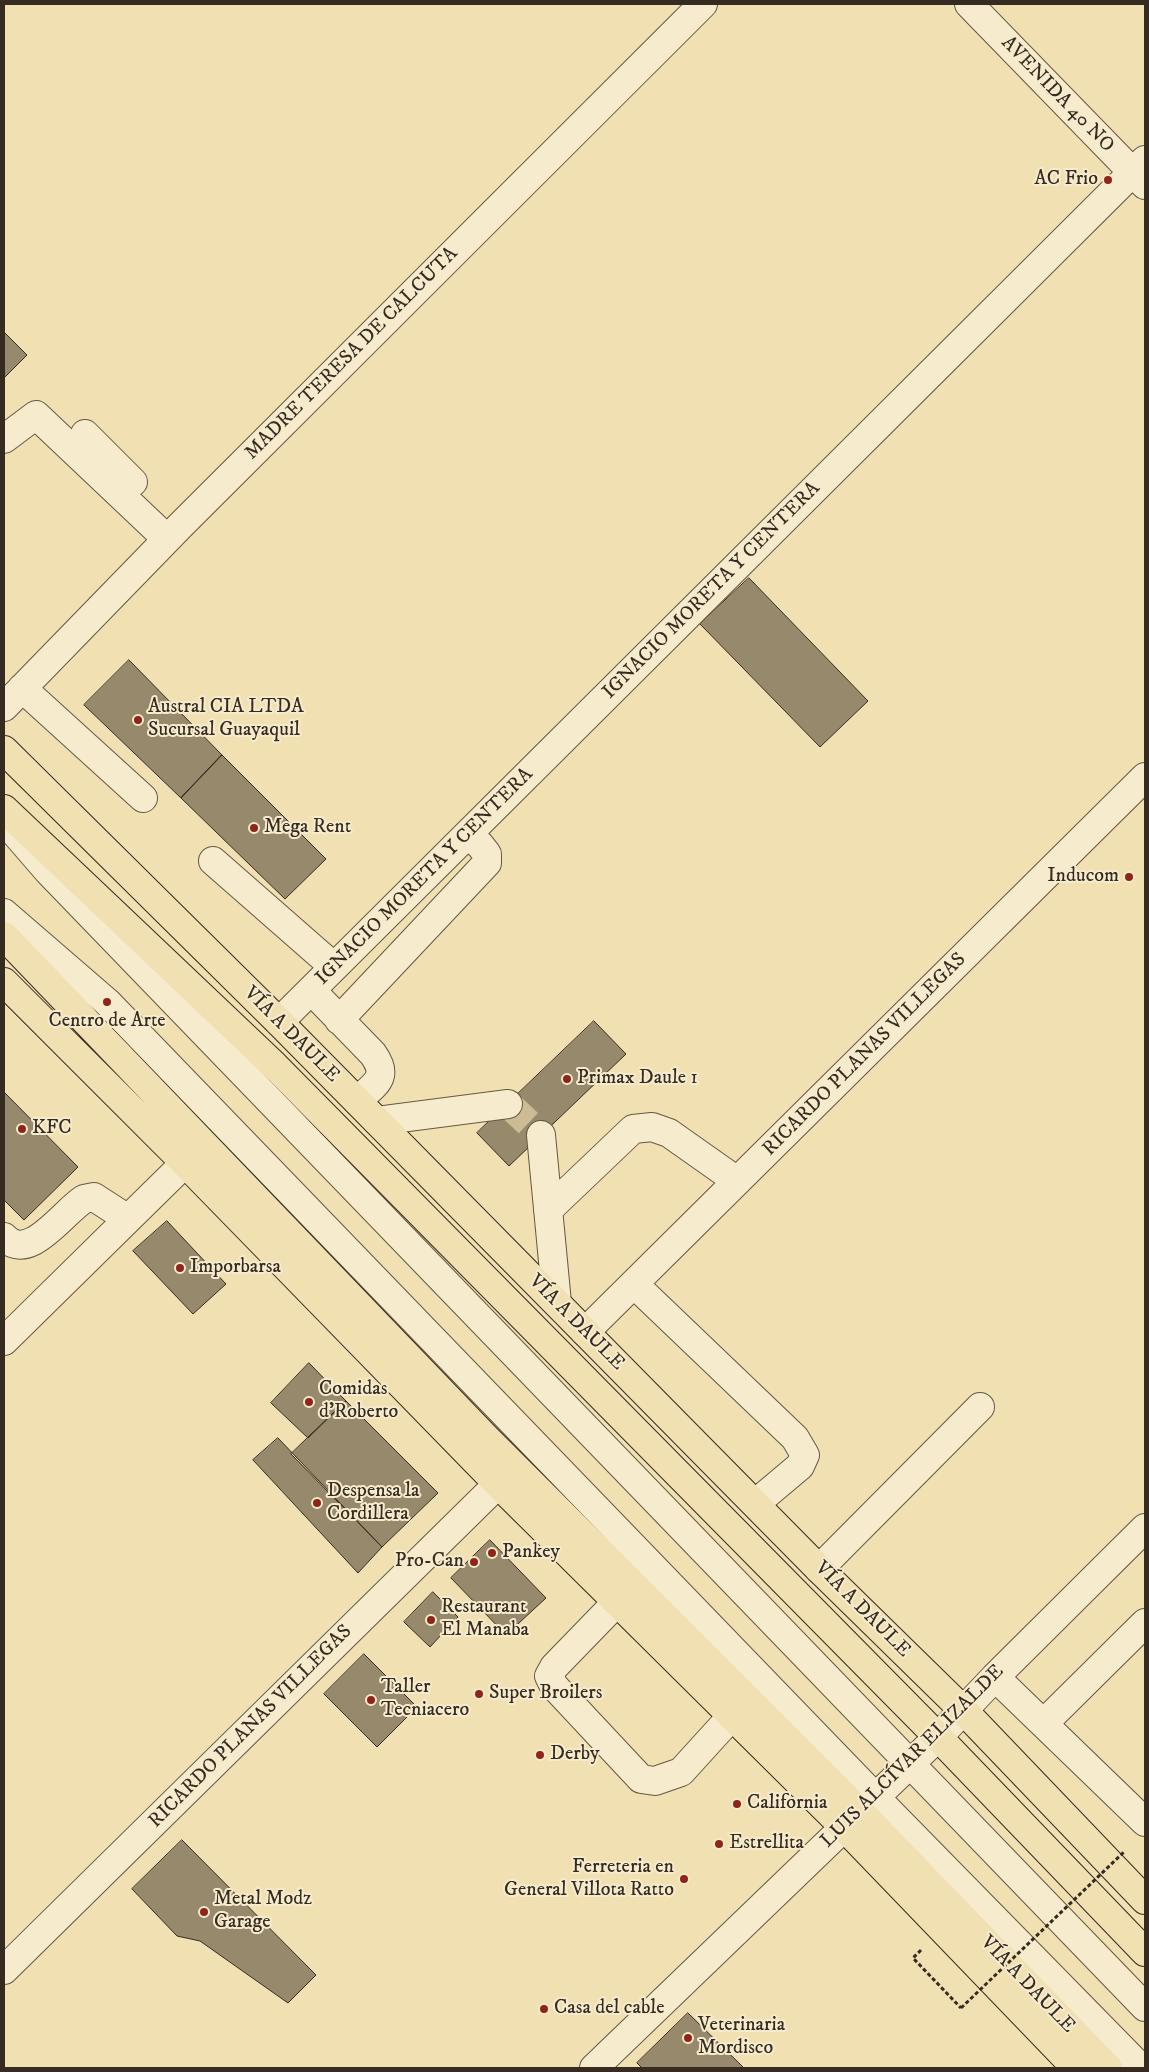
<!DOCTYPE html>
<meta charset="utf-8">
<style>
body{margin:0}
#map{position:relative;width:1149px;height:2072px;overflow:hidden;background:#f1e0b2;font-family:"IM FELL DW Pica",serif}
canvas{display:block}
.frame{position:absolute;inset:0;border:5px solid #362b21;pointer-events:none}
</style>
<div id="map">
<canvas width="1149" height="2072"></canvas>
<div class="frame"></div>
</div>
<script>
const context = document.querySelector('canvas').getContext('2d');
context.lineJoin = 'round';
function fill(path, color) { context.fillStyle = color; context.fill(path, 'evenodd'); }
function stroke(path, color, width, dash) { context.strokeStyle = color; context.lineWidth = width; context.lineCap = dash ? 'butt' : 'round'; context.setLineDash(dash || []); context.stroke(path); }
function drawText(font, color, halo, rows, align = 'center') {
  context.font = font + ' "IM FELL DW Pica",serif'; context.lineWidth = 4; context.setLineDash([]); context.textBaseline = 'middle'; context.strokeStyle = halo; context.fillStyle = color; for (const [text, x, y, turn = 0] of rows) {
    context.save(); context.translate(x, y); context.rotate((+turn || 0) * Math.PI / 180); context.textAlign = isNaN(turn) ? turn : align; if (halo) context.strokeText(text, 0, 0); context.fillText(text, 0, 0); context.restore();
  }
}
const building = new Path2D(`
 M4,332l23,23 -23,23z
 M749,578l119,123 -48,46 -120,-123z
 M129,660l93,95 -41,43 -97,-93z
 M222,755l104,104 -41,40 -104,-101z
 M594,1021l32,33 -117,112 -32,-33z
 M4,1092l74,75 -54,53 -20,-20z
 M167,1221l59,63 -33,30 -60,-63z
 M309,1363l37,38 -38,37 -37,-35z
 M346,1401l92,92 -56,54 -91,-93z
 M278,1438l104,109 -24,26 -105,-113z
 M490,1540l56,58 -40,37 -55,-57z
 M433,1592l25,25 -28,30 -26,-25z
 M364,1654l53,53 -40,40 -53,-53z
 M182,1840l134,135 -28,28 -88,-62 -23,-5 -45,-47z
 M688,2013l56,55h-102l-5,-5z`);
const minorTunnel = new Path2D(`
 M508,1104l33,31`);
const path = new Path2D(`
 M921,1950l-8,8 48,50`);
const minor = new Path2D(`
 M969,4l176,181
 M85,434l48,48
 M4,439l32,-24 131,124
 M22,688l121,110
 M4,707l176,-181 523,-522
 M16,834l32,37 1097,1136
 M213,861l121,106
 M4,913l103,89 768,795 266,271
 M311,990l62,64c17,24 2,30 -16,47
 M339,1020l148,-157v-9l-7,-9 -13,-10
 M279,1022l866,-862
 M377,1121l131,-17
 M541,1135l16,168
 M548,1210l85,-81 19,-2 17,6 68,48
 M4,1237c25,27 59,-25 80,-38l10,-2 34,22
 M634,1284l161,154 10,17 -5,11 -44,37
 M585,1332l560,-555
 M4,1341l181,-178
 M819,1569l161,-162
 M617,1602l-63,65 -5,9 5,10 87,93 14,2 26,-9 50,-55
 M995,1677l150,145
 M1044,1723l101,-100
 M4,1970l494,-486
 M594,2068l344,-331 57,-60 150,-149`);
const major = new Path2D(`
 M4,750l275,272 540,547 144,141 182,190
 M4,809l271,257 663,671 207,215
 M4,936l481,501 375,375 248,256
 M4,982l181,181 313,321 346,343 232,241`);
const pathBridge = new Path2D(`
 M961,2008l164,-157`);
const markers = [
 [1108,180,5,"#8f2418"],
 [138,720,5,"#8f2418"],
 [254,828,5,"#8f2418"],
 [1129,877,5,"#8f2418"],
 [107,1002,5,"#8f2418"],
 [567,1079,5,"#8f2418"],
 [22,1129,5,"#8f2418"],
 [180,1268,5,"#8f2418"],
 [309,1402,5,"#8f2418"],
 [317,1503,5,"#8f2418"],
 [492,1553,5,"#8f2418"],
 [474,1562,5,"#8f2418"],
 [431,1620,5,"#8f2418"],
 [479,1694,5,"#8f2418"],
 [371,1700,5,"#8f2418"],
 [540,1755,5,"#8f2418"],
 [737,1804,5,"#8f2418"],
 [719,1844,5,"#8f2418"],
 [684,1879,5,"#8f2418"],
 [204,1912,5,"#8f2418"],
 [544,2009,5,"#8f2418"],
 [688,2038,5,"#8f2418"]
];
const streetNames = [
 ["AVENIDA 40 NO",1057,95,46],
 ["MADRE TERESA DE CALCUTA",352,354,-45],
 ["IGNACIO MORETA Y CENTERA",712,591,-45],
 ["IGNACIO MORETA Y CENTERA",425,877,-45],
 ["VÍA A DAULE",291,1035,45],
 ["RICARDO PLANAS VILLEGAS",865,1055,-45],
 ["VÍA A DAULE",576,1323,45],
 ["VÍA A DAULE",862,1610,45],
 ["RICARDO PLANAS VILLEGAS",251,1727,-45],
 ["LUIS ALCÍVAR ELIZALDE",913,1757,-45],
 ["VÍA A DAULE",1027,1985,46]
];
const poiNames = [
 ["AC Frio",1098,180,"right"],
 ["Austral CIA LTDA",148,708],
 ["Sucursal Guayaquil",148,731],
 ["Mega Rent",264,828],
 ["Inducom",1119,877,"right"],
 ["Centro de Arte",107,1022,"center"],
 ["Primax Daule 1",577,1079],
 ["KFC",32,1129],
 ["Imporbarsa",190,1268],
 ["Comidas",319,1390],
 ["d'Roberto",319,1413],
 ["Despensa la",327,1492],
 ["Cordillera",327,1515],
 ["Pankey",502,1553],
 ["Pro-Can",464,1562,"right"],
 ["Restaurant",441,1608],
 ["El Manaba",441,1631],
 ["Taller",381,1688],
 ["Tecniacero",381,1711],
 ["Super Broilers",489,1694],
 ["Derby",550,1755],
 ["California",747,1804],
 ["Estrellita",729,1844],
 ["Ferreteria en",674,1868,"right"],
 ["General Villota Ratto",674,1891,"right"],
 ["Metal Modz",214,1900],
 ["Garage",214,1923],
 ["Casa del cable",554,2009],
 ["Veterinaria",698,2026],
 ["Mordisco",698,2049]
];
fill(building, '#97896c');
stroke(building, '#362b21', 1);
stroke(minorTunnel, '#ccbc95', 28, [28, 14]);
stroke(minor, '#655845', 30);
stroke(major, '#362b21', 30);
stroke(path, '#362b21', 3, [4, 2.5]);
stroke(minor, '#f6ebcd', 28);
stroke(major, '#f1e0b2', 28);
stroke(pathBridge, '#362b21', 3, [4, 2.5]);
for (const [x, y, r, color] of markers) { const dot = new Path2D(); dot.arc(x, y, r, 0, 2 * Math.PI); context.fillStyle = color; context.fill(dot); stroke(dot, '#f6ebcd', 2); }
drawText('20px', '#362b21', '#f6ebcd', streetNames);
drawText('20px', '#362b21', '#f6ebcd', poiNames, 'left');
</script>
